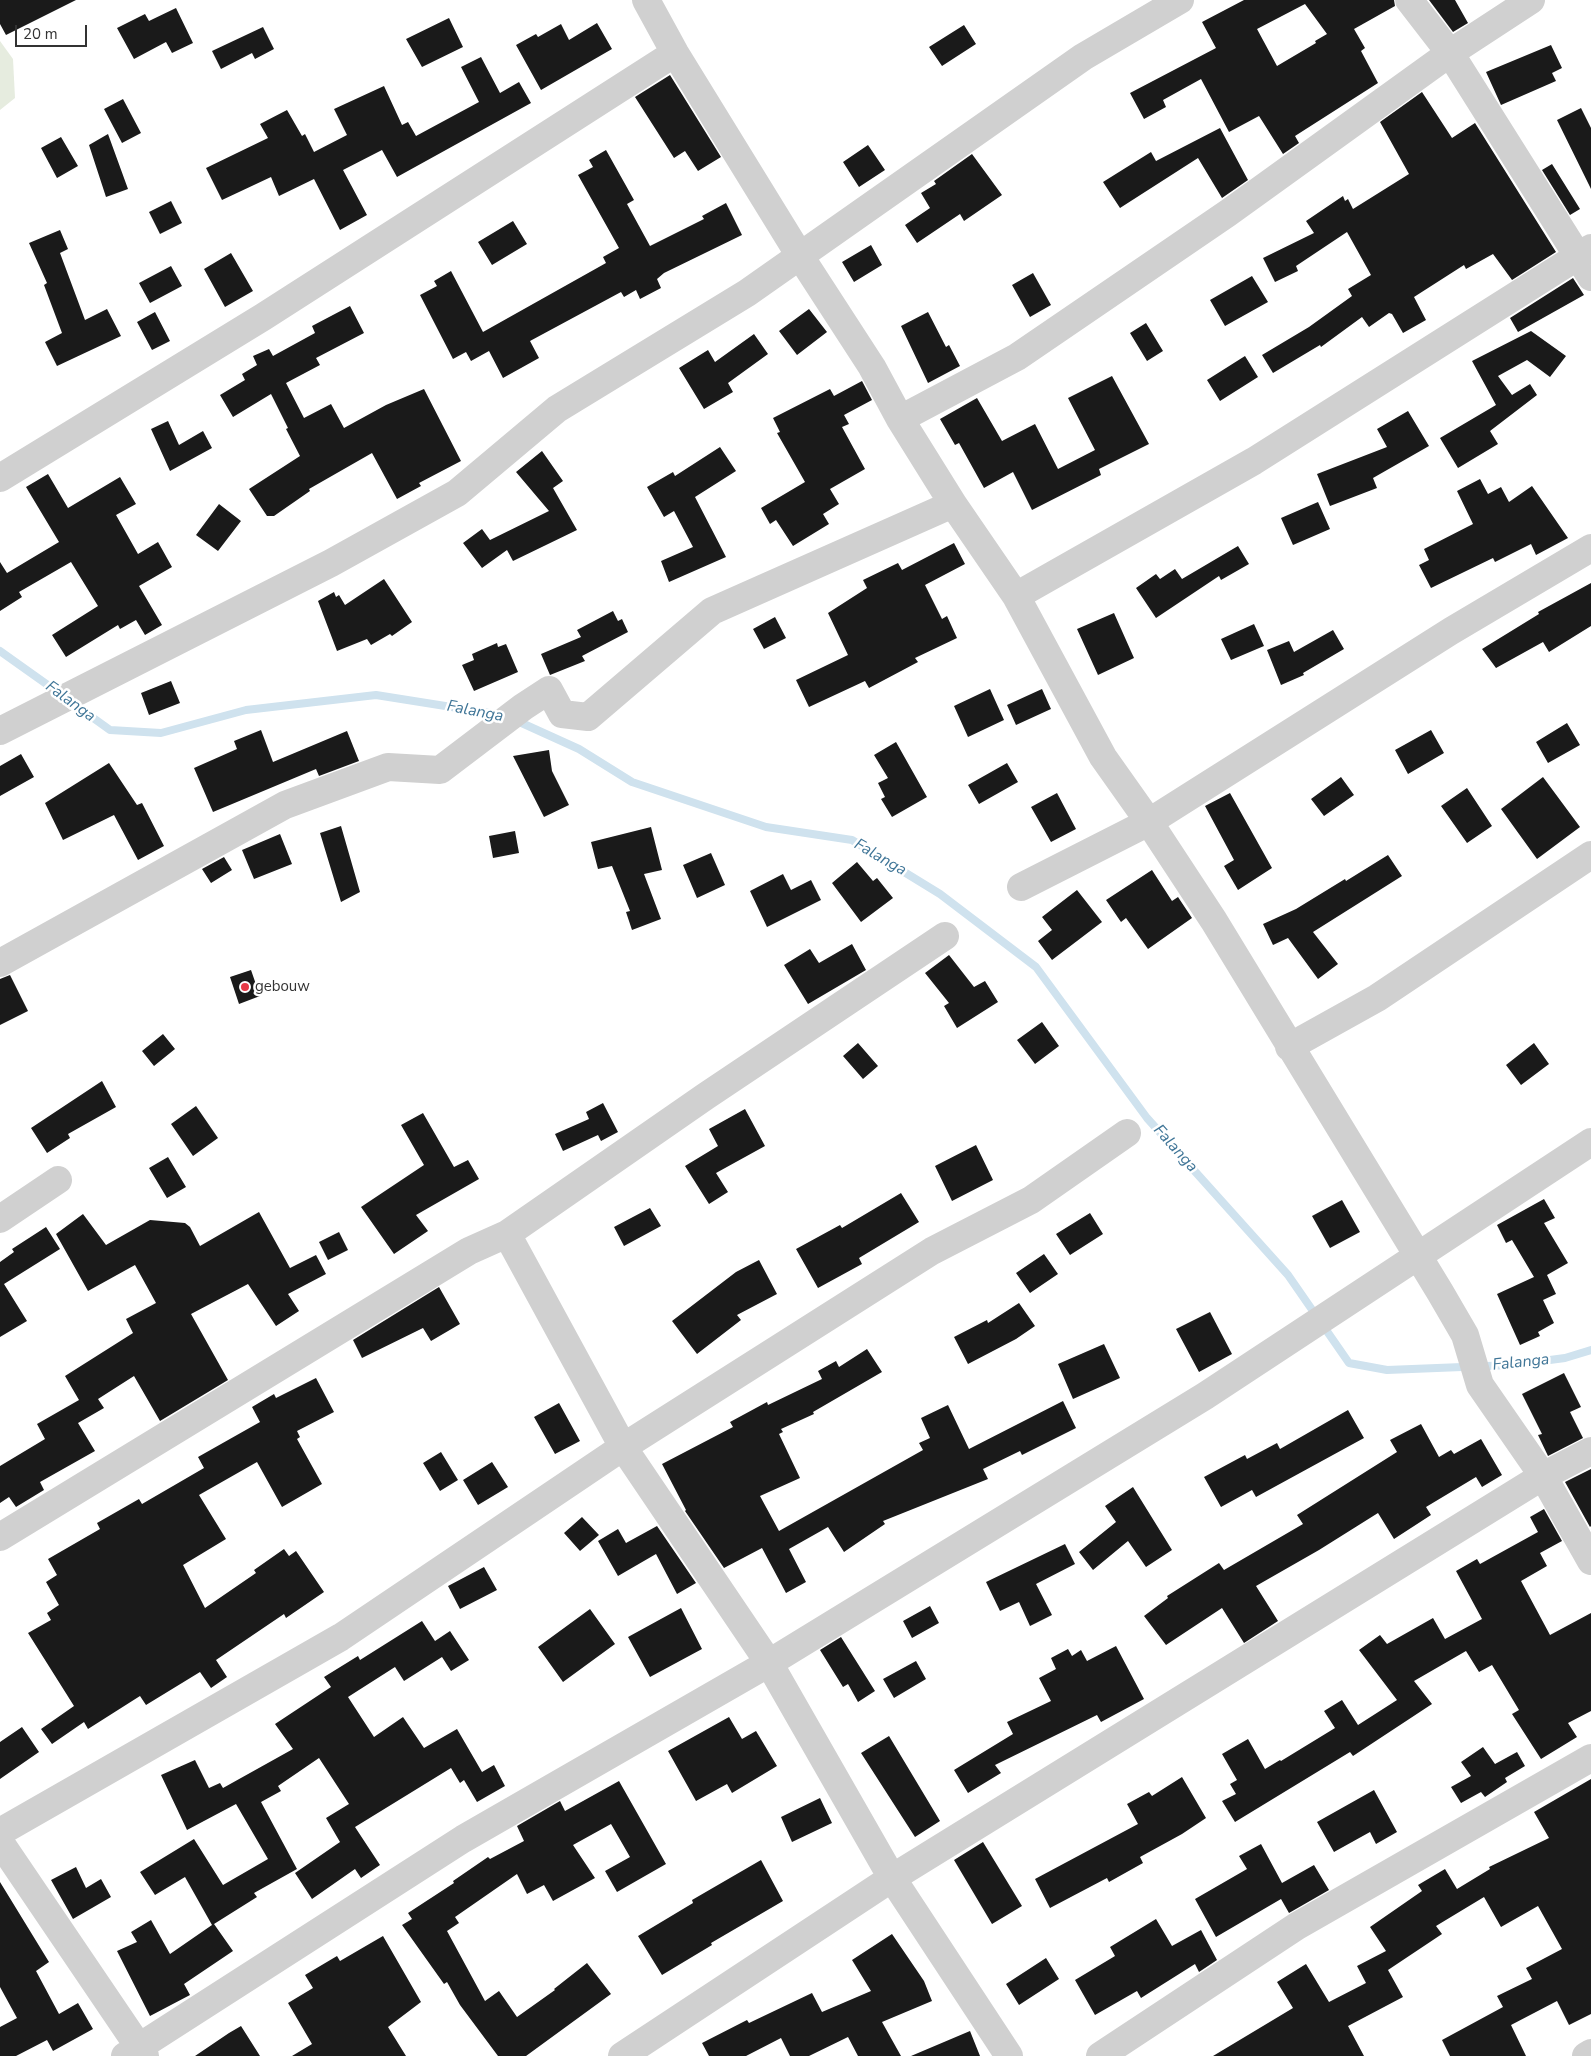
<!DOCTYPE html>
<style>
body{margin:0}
#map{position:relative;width:1591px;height:2056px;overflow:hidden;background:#fff;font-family:"Nunito Sans",sans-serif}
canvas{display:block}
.scale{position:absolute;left:15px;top:25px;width:72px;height:22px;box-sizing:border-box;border:2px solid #333;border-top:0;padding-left:6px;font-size:15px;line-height:18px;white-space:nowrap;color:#333;-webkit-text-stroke:4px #fff;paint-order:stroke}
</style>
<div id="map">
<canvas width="1591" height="2056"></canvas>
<div class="scale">20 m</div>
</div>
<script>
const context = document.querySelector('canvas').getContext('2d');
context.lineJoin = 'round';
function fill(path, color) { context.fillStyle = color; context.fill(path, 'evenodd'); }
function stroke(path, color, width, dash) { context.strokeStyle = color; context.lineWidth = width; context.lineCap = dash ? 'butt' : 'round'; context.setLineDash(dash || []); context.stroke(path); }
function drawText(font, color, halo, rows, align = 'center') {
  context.font = font + ' "Nunito Sans",sans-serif'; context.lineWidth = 5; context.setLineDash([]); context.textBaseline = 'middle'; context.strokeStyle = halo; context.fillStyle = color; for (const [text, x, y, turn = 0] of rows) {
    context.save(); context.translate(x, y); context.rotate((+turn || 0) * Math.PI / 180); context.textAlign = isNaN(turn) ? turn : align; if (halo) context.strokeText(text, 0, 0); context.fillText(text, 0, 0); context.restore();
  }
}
const green = new Path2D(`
 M0,41l13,18 2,39 -15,12z`);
const stream = new Path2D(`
 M0,651l59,42
 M71,702l39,28 51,3 85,-23 130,-15 126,20
 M515,720l64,29 53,33 134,45 86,13 88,54 96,73 111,151 141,157 61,88 38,7 125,-5 53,-7 26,-8`);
const building = new Path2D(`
 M0,0h76l-70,35 -6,-11z
 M1244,0h150l1,6 -41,23 11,19 -4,3 17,32 -83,53 4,7 -16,11 -24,-38 -30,16 -28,-53 -38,21 3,7 -22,12 -14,-26 86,-45 -14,-26zM1305,4l22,30 -12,7 1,2 -39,23 -20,-37z
 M1429,0h26l13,23 -15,9z
 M176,8l17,35 -21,10 -6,-11 -32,17 -17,-31 28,-14 4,7z
 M449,18l14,29 -41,20 -16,-28z
 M597,23l15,26 -71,41 -25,-45 20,-11 2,3 23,-13 8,16z
 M964,25l12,19 -34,22 -13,-19z
 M263,27l11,22 -19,10 -3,-6 -31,16 -9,-18z
 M1551,45l11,23 -10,5 4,8 -55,24 -15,-33z
 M481,57l19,36 19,-11 12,21 -134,74 -15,-27 -39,20 24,45 -27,15 -26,-51 -35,17 -8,-19 -49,23 -16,-32 62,-30 -8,-14 27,-14 15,26 3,-2 9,18 33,-17 -13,-26 50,-23 18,39 6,-3 8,14 63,-34 -18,-35z
 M670,75l51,82 -23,14 -13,-20 -11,7 -39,-61z
 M1422,92l30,46 23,-15 81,129 -44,28 -19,-26 -27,15 -2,-4 -50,32 12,23 -23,13 -11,-19 -3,-1 -20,14 -7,-10 -41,30 -1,-2 -47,28 -11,-18 47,-28 43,-31 -4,-7 23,-14 -24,-43 -51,34 2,5 -23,11 -12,-24 51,-25 -8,-12 37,-25 2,5 3,-2 5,10 56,-35 -29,-52z
 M123,99l18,34 -19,10 -18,-34z
 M1581,108l10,20v61l-34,-69z
 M1220,128l28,52 -26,18 -24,-40 -78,50 -17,-26 48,-30 5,9z
 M108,134l20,55 -22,8 -17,-52z
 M61,137l17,29 -21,12 -16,-30z
 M868,145l17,25 -26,17 -16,-25z
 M606,150l28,50 -7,4 23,42 54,-27 -2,-3 24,-13 16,32 -78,38 -7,6 4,9 -21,11 -4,-9 -12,7 -3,-5 -91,49 9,17 -36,20 -14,-27 -18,10 -5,-9 -13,7 -33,-64 17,-9 -3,-5 17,-10 32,61 123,-69 -3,-6 16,-9 -41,-73 15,-8 -4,-7z
 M972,154l30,41 -38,26 -4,-7 -43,29 -12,-18 25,-17 -9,-15 15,-9 -2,-3z
 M1552,164l28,45 -10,6 -28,-45z
 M171,201l11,22 -22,11 -11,-22z
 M513,221l14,23 -35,21 -14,-23z
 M60,230l8,19 -8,4 25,67 22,-11 14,27 -64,30 -12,-24 17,-9 -18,-48 3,-2 -18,-40z
 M871,245l11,20 -28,17 -12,-20z
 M231,253l22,38 -28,16 -21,-38z
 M171,266l11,20 -32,17 -11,-20z
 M1033,273l18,32 -21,12 -18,-32z
 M1252,276l16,26 -43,24 -15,-26z
 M1573,278l11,17 -66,37 -8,-14z
 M350,306l14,27 -48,25 4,7 -34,18 18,35 27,-14 13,24 42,-23 38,-16 37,72 -42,22 2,3 -24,13 -25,-46 -63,36 1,2 -36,25h-7l-18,-27 51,-33 -14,-27 2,-1 -17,-34 -38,23 -13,-22 25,-15 -3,-6 15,-9 -4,-9 16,-7 4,7 42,-23 -3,-7z
 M809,309l18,23 -30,23 -18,-24z
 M155,312l15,29 -18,9 -15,-28z
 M928,312l18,35 3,-2 11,21 -32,17 -27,-57z
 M1146,323l17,28 -16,10 -17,-28z
 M1531,331l35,25 -16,21 -23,-17 -29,16 14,19 18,-11 7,11 -47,36 8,13 -40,24 -18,-30 56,-33 -24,-44z
 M754,334l14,20 -40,29 5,9 -29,17 -25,-41 29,-18 7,12z
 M1245,356l13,21 -38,24 -13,-21z
 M1112,376l37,68 -50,25 2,6 -69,35 -19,-38 -29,16 -25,-45 -4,2 -15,-26 37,-21 25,43 33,-17 23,45 37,-19 -27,-52z
 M862,381l10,19 -28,15 5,9 -7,3 23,42 -35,20 9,15 -16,10 6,10 -36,22 -17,-26 -6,4 -9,-16 44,-26 -28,-49 3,-1 -7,-14 57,-29 4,7z
 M1408,411l21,35 -56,32 4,10 -47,18 -13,-32 70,-27 -10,-18z
 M168,421l11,24 24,-14 9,17 -42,23 -19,-42z
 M720,447l16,24 -41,26 31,60 -57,25 -8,-21 32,-14 -19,-36 -10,6 -17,-30 26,-15 2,4z
 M542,451l21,30 -10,7 24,42 -64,31 -6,-11 -25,18 -19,-25 19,-14 8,11 59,-29 -33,-39z
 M48,474l20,34 52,-31 16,27 -20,11 22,39 20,-12 14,25 -33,19 23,39 -17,10 -9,-15 -16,9 -2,-4 -52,32 -14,-22 46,-29 -27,-44 -52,30 3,5 -22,14v-49l7,11 52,-31 -33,-55z
 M1480,479l8,15 13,-7 8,15 23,-16 36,52 -32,17 -5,-11 -36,18 -2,-4 -62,30 -12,-23 10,-5 -5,-11 49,-25 -16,-33z
 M1318,502l12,27 -37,16 -12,-27z
 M219,504l22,17 -23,30 -22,-16z
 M954,543l11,21 -40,21 17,34 5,-3 10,22 -42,20 3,4 -49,26 -4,-7 -56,26 -13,-27 52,-25 -20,-42 39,-25 -4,-8 35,-17 4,7z
 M1238,546l11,18 -28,16 -2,-4 -63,42 -20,-30 20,-14 4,5 15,-10 7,10z
 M384,579l28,43 -20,14 -2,-2 -19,11 -4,-6 -30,12 -19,-50 16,-9 2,5 3,-2 6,10z
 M1591,583v43l-42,26 -6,-10 -47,26 -14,-19 57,-35 -1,-2z
 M613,611l5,10 4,-2 6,13 -46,24 3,5 -35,14 -9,-21 40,-17 -4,-7z
 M1114,613l20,45 -36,17 -21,-46z
 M775,617l11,21 -22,11 -11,-20z
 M1254,624l10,22 -33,14 -10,-21z
 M1333,630l11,19 -41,24 1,2 -23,10 -14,-35 22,-9 5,11z
 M497,643l1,4 8,-3 12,28 -44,19 -12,-26 12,-5 -2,-6z
 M171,681l9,22 -31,12 -8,-22z
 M990,689l14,31 -36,17 -14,-31z
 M1042,689l9,20 -35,16 -9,-20z
 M1567,723l13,22 -32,18 -12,-21z
 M261,730l12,32 74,-31 12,30 -40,15 -3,-7 -103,43 -19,-44 43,-19 -3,-8z
 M1431,730l13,23 -36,21 -13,-24z
 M896,742l31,55 -35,20 -11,-18 4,-2 -7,-14 10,-5 -14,-23z
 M549,750l3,21 17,34 -25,12 -31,-61z
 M21,754l13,23 -34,19v-30z
 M109,763l28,42 5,-2 22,43 -26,14 -24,-45 -51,25 -18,-37z
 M1007,763l11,19 -39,22 -11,-19z
 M1341,777l13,18 -30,21 -13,-17z
 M1543,777l37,50 -43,32 -36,-50z
 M1467,788l25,38 -25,17 -26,-37z
 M1057,793l19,36 -25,13 -20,-35z
 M1230,793l42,75 -34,22 -14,-24 10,-6 -29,-54z
 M341,826l19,66 -19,10 -21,-69z
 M651,827l11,43 -18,4 17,45 -29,11 -6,-18 4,-1 -18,-45 -14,3 -7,-27z
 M515,831l4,22 -26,5 -4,-22z
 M280,834l12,30 -38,15 -12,-29z
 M711,853l14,32 -28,13 -14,-33z
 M1388,855l14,21 -89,56 25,32 -20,15 -30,-41 -15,7 -10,-21 33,-15 49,-30 1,2z
 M224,857l8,13 -21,13 -9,-14z
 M857,862l16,19 4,-3 16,20 -32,24 -29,-39z
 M1152,870l20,31 6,-4 14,21 -44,31 -22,-31 -5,4 -15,-22z
 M783,874l8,16 20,-10 10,20 -54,27 -17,-36z
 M1077,890l25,32 -50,38 -14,-19 14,-11 -10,-13z
 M852,944l14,26 -58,34 -24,-39 26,-16 9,14z
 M949,955l25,32 11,-6 13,21 -41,26 -13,-22 5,-3 -24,-30z
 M251,970l9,26 -21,8 -9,-27z
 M10,975l18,36 -28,14v-46z
 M1042,1022l17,24 -24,18 -18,-24z
 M163,1034l12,15 -21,17 -12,-15z
 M858,1043l20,23 -15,13 -20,-23z
 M1534,1043l15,21 -28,21 -15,-20z
 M102,1081l14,26 -48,27 2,4 -23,15 -16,-25z
 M603,1103l15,29 -17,9 -3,-6 -35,16 -8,-17 34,-15 -3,-7z
 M196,1106l22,32 -25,18 -22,-32z
 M745,1109l20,37 -49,27 12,19 -19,12 -24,-38 33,-20 -9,-17z
 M423,1113l31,54 14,-7 11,19 -63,36 12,16 -34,23 -33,-47 63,-42 -23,-40z
 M976,1145l17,35 -41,21 -17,-35z
 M168,1157l18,30 -19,11 -18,-30z
 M901,1193l18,29 -60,36 3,6 -44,24 -22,-39 44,-24 2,3z
 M1544,1199l11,19 -11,5 24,40 -21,12 9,19 -13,6 11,23 -16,9 2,4 -20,9 -23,-51 37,-17 -22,-37 -6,3 -9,-18z
 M1342,1200l18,32 -30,16 -18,-32z
 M650,1208l11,18 -37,20 -10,-19z
 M259,1212l31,56 26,-13 10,19 -38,20 11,17 -23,15 -28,-42 -57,30 37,66 -68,41 -26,-45 -36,23 6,9 -26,15 17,28 -55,31 4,8 -28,17 -7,-10 -9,6v-37l45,-27 -8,-15 42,-24 -14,-24 68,-43 -7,-14 30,-16 -21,-38 -47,26 -32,-57 27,-20 23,31 44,-25 35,3 5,4 10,19z
 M1090,1213l13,21 -33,21 -14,-21z
 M46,1227l14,22 -56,35 23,37 -27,16v-75l14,-10 -2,-3z
 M339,1232l9,18 -20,10 -9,-18z
 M1044,1254l14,20 -28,19 -14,-20z
 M759,1260l18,34 -40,21 4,5 -44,34 -25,-33 64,-49z
 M439,1287l21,37 -29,17 -8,-13 -61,30 -9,-18z
 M1019,1303l16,23 -19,13 -48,25 -14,-27 33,-17 1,3z
 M1210,1312l22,42 -33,18 -23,-43z
 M1104,1344l16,34 -47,21 -15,-35z
 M867,1349l15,23 -69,40 1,2 -33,15 2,3 -4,2 21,44 -40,18 19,35 144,-81 -4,-7 11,-5 -9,-20 27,-13 21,44 94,-48 13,27 -54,27 -2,-4 -37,18 5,10 -105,42 2,3 -41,28 -16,-25 -39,22 17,33 -20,11 -24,-45 -38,20 -39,-57 1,-1 -24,-46 71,-37 -3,-5 37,-20 1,3 54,-26 -4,-8 18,-10 3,6z
 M1564,1373l17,34 -11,5 13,26 -35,18 -10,-21 4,-1 -20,-40z
 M316,1378l18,34 -37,19 3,6 -3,2 25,45 -40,23 -25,-45 -58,33 27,44 -43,26 22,43 51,-35 -2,-3 30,-21 5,7 7,-5 28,41 -38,26 -2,-4 -68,46 11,17 -16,11 -11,-16 -54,33 -6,-9 -52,33 -4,-7 -32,22 -11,-15 33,-23 -46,-73 23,-13 -4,-7 12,-8 -13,-23 11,-7 -9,-16 52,-30 -3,-6 42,-24 3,5 62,-36 -6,-11 62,-35 -8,-15 22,-13 2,4z
 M559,1403l21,38 -25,13 -21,-37z
 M1348,1410l16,28 -108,59 -4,-7 -31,17 -17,-30 41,-22 2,4 30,-16 3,6z
 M1421,1424l18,33 12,-7 3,4 27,-15 21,36 -20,12 -6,-10 -50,30 5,8 -37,24 -16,-26 -59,37 -63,36 22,35 -34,22 -22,-35 -56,37 -22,-29 24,-18 -1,-2 52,-33 5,7 79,-46 -6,-9 100,-63 -7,-12z
 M441,1452l17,28 -18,11 -17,-28z
 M492,1462l16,25 -30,18 -15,-25z
 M1591,1469v57l-1,1 -25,-45z
 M1133,1487l39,63 -26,17 -18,-26 -35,29 -14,-18 37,-30 -11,-16z
 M1544,1509l18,32 -22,12 7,13 -26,15 29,54 41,-22v98l-23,12 9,14 -36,22 -29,-45 7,-4 -27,-45 -13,7 -13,-21 -52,30 18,23 -79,52 -3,-4 -115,70 -13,-21 14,-7 -6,-10 7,-4 -15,-26 26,-15 17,30 15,-9 1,1 54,-33 -11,-17 18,-11 16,25 39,-25 -38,-50 21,-15 7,9 46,-26 12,21 37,-20 -26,-48 21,-12 3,5 58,-32 -8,-15z
 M582,1517l17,18 -19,16 -16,-18z
 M657,1526l39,57 -19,11 -21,-40 -38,22 -20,-35 20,-12 8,14z
 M1065,1544l10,20 -39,20 16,31 -22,11 -11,-24 -19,9 -14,-29z
 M484,1567l13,23 -37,19 -12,-23z
 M930,1606l9,17 -27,15 -9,-17z
 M681,1608l21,41 -52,28 -22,-40z
 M590,1609l25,35 -52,38 -25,-35z
 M422,1621l13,20 15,-10 19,29 -18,11 -9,-14 -38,24 -9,-14 -47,30 26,40 29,-20 21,31 33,-19 25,43 12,-7 11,21 -28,16 -13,-22 -4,3 -9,-15 -96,59 25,38 -19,13 -6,-9 -43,30 -17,-26 45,-31 -14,-24 23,-14 -30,-46 -41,28 3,5 -20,11 36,67 -43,24 3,4 -43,27 19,27 -49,33 6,11 -40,21 -33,-65 20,-9 -6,-10 20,-12 19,34 42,-29 -27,-48 -30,18 -15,-23 54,-33 29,46 45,-26 -32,-55 -49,26 -26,-55 34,-15 14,28 11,-5 3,5 70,-39 -18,-25 56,-37 -7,-10 34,-21 2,4z
 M841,1637l34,54 -17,11 -10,-18 -5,3 -23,-37z
 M1116,1646l28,53 -43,23 -4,-7 -102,50 6,8 -33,20 -14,-23 59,-36 -6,-12 44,-21 -12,-23 17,-9 -5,-11 17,-9 4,7 9,-6 6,11z
 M916,1661l10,18 -32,19 -11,-19z
 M729,1717l13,22 14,-8 21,35 -45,27 -5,-9 -31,17 -28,-50z
 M22,1727l17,25 -39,27v-37z
 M889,1736l51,85 -25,16 -54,-84z
 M1483,1747l12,17 22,-12 8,14 -20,12 2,4 -22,15 -4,-5 -20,11 -10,-16 20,-11 -10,-14z
 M1182,1777l24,41 -24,16 -42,23 3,6 -34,19 -2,-4 -57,30 -15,-29 103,-55 -11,-20 22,-12 3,4z
 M1591,1779v235l-22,11 -12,-24 -46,24 15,31h-76l-8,-16 61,-33 -6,-11 35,-17 -6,-11 36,-19 -24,-43 -37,21 -17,-30 -48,29 6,8 -54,36 15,27 -55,29 16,30h-151l80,-48 -16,-26 29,-18 23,38 37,-19 -9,-17 29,-15 -16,-24 52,-36 -4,-6 27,-16 12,20 33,-20 -1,-2 60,-29 -15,-26z
 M619,1781l47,83 -49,28 -12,-21 25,-14 -19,-33 -38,21 22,33 -42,23 -9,-16 -17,9 -10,-20 -62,43 4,6 -12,8 38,70 14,-10 18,26 38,-27 -1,-1 33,-26 24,31 -85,62h-28l-38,-51 -13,-23 -3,2 -42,-59 10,-6 -4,-6 46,-30 -1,-2 35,-24 2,2 34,-18 -7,-15 43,-25 5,10z
 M1374,1790l23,42 -21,12 -6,-12 -36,20 -17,-30z
 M820,1798l12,25 -40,19 -11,-25z
 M983,1842l39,64 -30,18 -38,-64z
 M1261,1844l21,39 32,-18 15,25 -40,23 -8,-14 -65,38 -21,-38 52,-30 -8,-13z
 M761,1860l22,41 -72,42 1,2 -50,30 -24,-39 55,-33 -1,-3z
 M76,1867l10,21 15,-9 10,18 -38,22 -22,-39z
 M0,1882l49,80 -13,9 23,43 19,-11 15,26 -40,22 -6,-11 -31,16h-16v-29l17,-9 -17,-31z
 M1156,1919l16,27 29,-16 16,30 -18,12 -4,-8 -54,34 -4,-7 -42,24 -20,-35 40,-24 -5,-9z
 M892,1934l32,47 8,20 -50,21 19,34h-43l-10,-19 -39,19h-19l-9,-18 -35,18h-37l-7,-13 45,-23 2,3 63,-30 10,19 49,-21 -19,-31z
 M383,1936l38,66 -33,25 18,29h-114l20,-12 -24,-41 25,-15 -8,-13 32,-19 3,5z
 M1046,1958l13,21 -40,26 -13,-21z
 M241,2026l19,30h-65l34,-23z
 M970,2031l10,25h-69z`);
const minor = new Path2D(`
 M646,0l29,53 125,203 72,111 28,52 53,85 63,92 87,161 46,65 65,99 226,371 25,43 15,50 63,91 48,85
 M1409,0l41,53 141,224
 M900,419l117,-62 211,-144 222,-160 81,-53
 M0,478l263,-161 412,-264
 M1016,596l238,-135 337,-213
 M0,731l331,-168 126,-70 100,-84 190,-116 336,-236 97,-57
 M1021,887l128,-65 302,-191 140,-83
 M0,963l285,-158 103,-38 52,3 83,-63 26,-17 13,24 26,3 124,-106 241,-107
 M1289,1047l88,-49 214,-143
 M0,1219l58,-39
 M507,1234l116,213 146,216 123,215 117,178
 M0,1537l469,-286 38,-17 199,-138 239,-160
 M0,1832l341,-195 282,-190 309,-196 99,-51 96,-67
 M0,1842l145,214
 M125,2056l338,-217 306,-176 436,-267 386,-254
 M622,2056l270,-178 651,-402 48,-25
 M1100,2056l197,-130 294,-168
 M1586,2056l5,-3`);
const markers = [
 [245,987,5,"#e63946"]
];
const poiNames = [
 ["gebouw",255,987]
];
const waterNames = [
 ["Falanga",70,702,36],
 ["Falanga",475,712,11],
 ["Falanga",880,858,30],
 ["Falanga",1175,1149,48],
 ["Falanga",1521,1363,-6]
];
fill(green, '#e6ecdf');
stroke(stream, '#cfe2ee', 8);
fill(building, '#1a1a1a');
stroke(minor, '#d0d0d0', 28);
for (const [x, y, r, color] of markers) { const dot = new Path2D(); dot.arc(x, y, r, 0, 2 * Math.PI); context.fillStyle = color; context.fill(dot); stroke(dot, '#fff', 2); }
drawText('15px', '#333', '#fff', poiNames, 'left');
drawText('italic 16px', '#3f7597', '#fff', waterNames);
</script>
